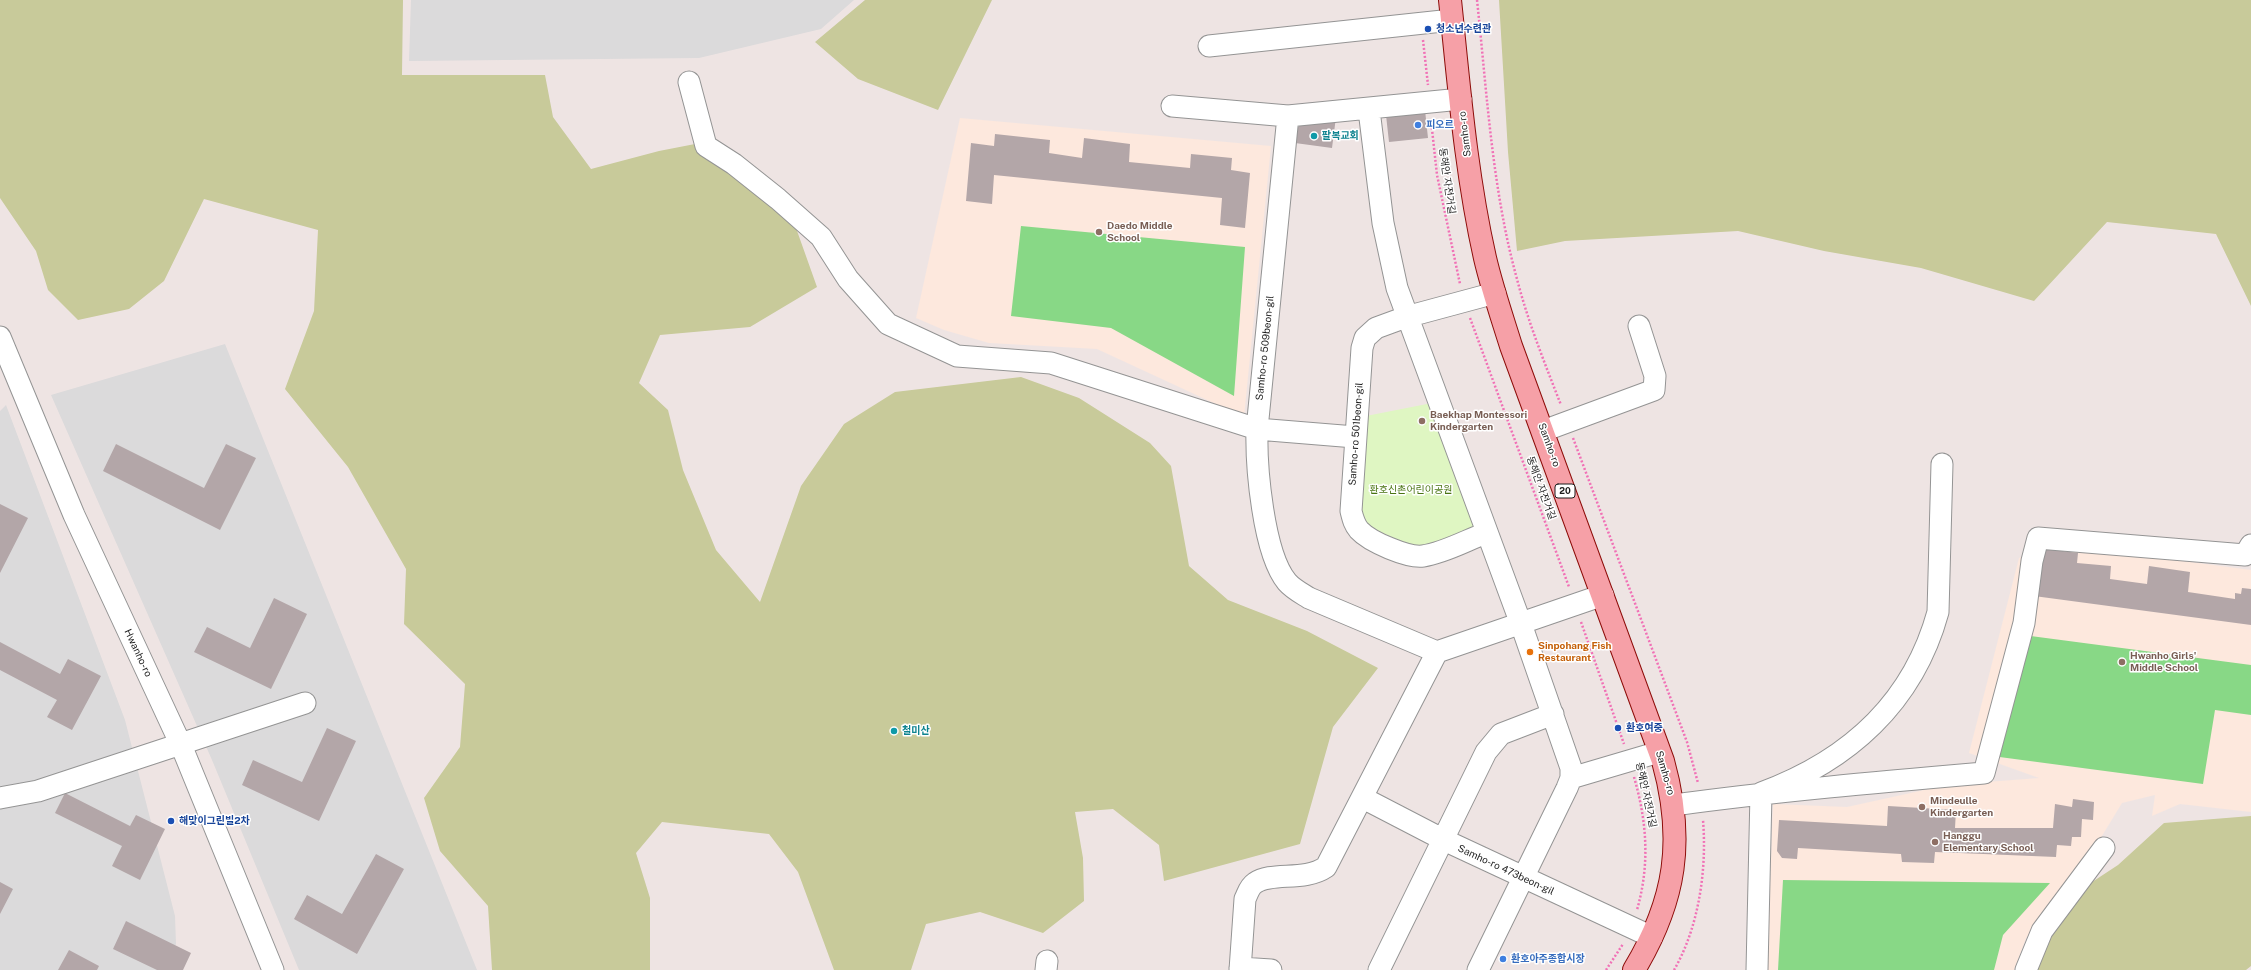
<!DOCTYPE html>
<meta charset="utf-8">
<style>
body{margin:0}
canvas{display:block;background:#eee4e3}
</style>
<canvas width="2251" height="970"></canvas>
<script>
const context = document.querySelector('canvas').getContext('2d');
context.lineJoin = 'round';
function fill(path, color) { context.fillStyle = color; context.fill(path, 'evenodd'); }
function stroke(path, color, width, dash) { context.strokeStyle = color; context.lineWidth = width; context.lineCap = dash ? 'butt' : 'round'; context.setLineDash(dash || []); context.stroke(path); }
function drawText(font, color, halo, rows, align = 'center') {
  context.font = font + ' "Public Sans","Noto Sans KR",sans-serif'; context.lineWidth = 3; context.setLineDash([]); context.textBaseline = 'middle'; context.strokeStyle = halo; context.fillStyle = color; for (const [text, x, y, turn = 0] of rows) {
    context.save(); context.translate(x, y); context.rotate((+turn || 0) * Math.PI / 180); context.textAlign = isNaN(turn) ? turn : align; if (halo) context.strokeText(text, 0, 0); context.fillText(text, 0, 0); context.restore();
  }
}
const residential = new Path2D(`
 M411,0h443l-33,29 -122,29 -290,3z
 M225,344l252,626h-178l-87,-210 -161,-365z
 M6,405l119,315 50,196 1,28 -12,26h-164v-559z`);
const education = new Path2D(`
 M960,118l311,28 -27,271 -147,-68 -108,-6 -45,-13 -28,-12z
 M2044,548l86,6 121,16v242l-71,-8 -28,12 3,-21 -33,8 -45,74 -51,61 -12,32h-247l6,-166 74,3 100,-22 92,-7 -70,-25 50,-195z`);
const forest = new Path2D(`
 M0,0h403l-1,75h143l8,42 38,52 68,-18 36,-7 101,84 21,59 -67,40 -90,8 -21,48 29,27 15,60 33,80 44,52 41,-116 43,-62 51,-32 126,-15 58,21 71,45 21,23 18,100 39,34 79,31 71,37 -45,59 -33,117 -136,37 -5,-36 -46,-36 -38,3 8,46 1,43 -41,32 -63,-21 -54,12 -15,46h-77l-36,-98 -29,-38 -107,-12 -26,31 14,45v72h-158l-4,-64 -48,-55 -16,-53 36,-51 5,-63 -61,-60 2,-55 -58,-102 -63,-78 29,-78 4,-81 -114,-31 -40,82 -35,28 -51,11 -30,-30 -12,-39 -36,-53z
 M865,0h127l-54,110 -80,-31 -43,-37z
 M1499,0h752v306l-35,-72 -109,-12 -73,79 -113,-33 -97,-17 -86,-20 -173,10 -48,10 -9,-99z
 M2251,816v150l-5,4h-208l13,-61 67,-44 46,-42z`);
const park = new Path2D(`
 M1432,403l44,123 -50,21 -17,-2 -37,-17 -10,-9 -2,-10 6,-93z`);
const pitch = new Path2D(`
 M1021,226l224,21 -11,149 -123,-68 -100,-12z
 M2023,635l228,30v50l-36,-5 -12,74 -211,-28z
 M1783,880l267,3 -47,52 -9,35h-216z`);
const building = new Path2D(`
 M1425,110l3,28 -39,4 -3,-27z
 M1336,117l-4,31 -37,-5 1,-14 9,-8z
 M995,134l55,6 -1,13 33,5 2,-20 46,6 -1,18 61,6 1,-14 41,4 -1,12 19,3 -5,55 -25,-3 2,-27 -228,-23 -2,29 -26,-3 5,-58 23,3z
 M116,444l88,44 22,-44 30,14 -36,72 -117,-59z
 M0,504l28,14 -28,55z
 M2040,548l38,5 -1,10 34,3 -1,13 37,5 2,-18 41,6 -2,20 47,7v-6l6,1 1,-6 9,1v36l-217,-29z
 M274,598l33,16 -36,75 -77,-37 13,-25 43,21z
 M0,642l60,32 8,-15 33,17 -29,54 -25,-13 10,-17 -57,-30z
 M327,728l29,13 -37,80 -77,-36 11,-25 49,22z
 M65,793l65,33 6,-11 29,14 -25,51 -28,-14 10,-20 -67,-33z
 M2073,799l21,3 -1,18 -11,-1 -1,18h-9l-1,9 -14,-1 -1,12 -121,-5 -1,11 -32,-1 -1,-8 -103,-6 -1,11 -15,-1 -5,-7 2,-31 108,6 1,-20 68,4 -1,18h98l2,-24 17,3z
 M376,854l28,15 -47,85 -63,-35 13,-24 35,19z
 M0,882l13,7 -13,25z
 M126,921l65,32 -8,17h-26l-44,-21z
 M69,950l30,16 -2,4h-39z`);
const path = new Path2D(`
 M1477,0c10,93 15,189 40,279 11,43 28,85 44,126
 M1423,40l5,45
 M1431,120l6,55 23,109
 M1470,318l99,269
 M1573,438l114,304 11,41
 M1581,622l43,122
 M1634,777c13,45 16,87 3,133
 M1606,970l17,-26
 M1674,970c25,-43 33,-101 29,-150`);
const minor = new Path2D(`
 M1209,46l243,-26
 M689,82l17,64 28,18 44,35 43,38 27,42 40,45 69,32 94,7 206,66 98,8
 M1172,106l116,10
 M1369,110l14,113 14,65 124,336 50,144v10l-4,10 -89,182
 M0,337l74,178 107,230 92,225
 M1543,431l111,-41 1,-14 -16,-50
 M1486,533c-19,7 -42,20 -63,23 -15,2 -53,-14 -64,-26 -5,-6 -6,-11 -8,-19l11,-163 3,-10 11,-10 30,-11 89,-24
 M1437,652l-128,-54c-8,-5 -16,-9 -22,-16 -24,-29 -31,-116 -30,-153l31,-313 173,-17
 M1571,778l88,-26
 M0,798l38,-7 267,-88
 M1363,798l81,42 208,97
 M1674,805c102,-14 206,-23 310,-32l40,-150 8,-62 6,-23 207,17 6,-10
 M1240,968l31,2
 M1046,970l1,-9
 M1240,970l5,-71c3,-6 4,-12 10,-16 17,-12 49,-1 71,-16l111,-215 166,-57
 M1379,970l107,-218 15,-18 52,-20
 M1757,970l4,-177c87,-32 152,-90 177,-181l4,-148
 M2026,970l16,-39 62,-83`);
const major = new Path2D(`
 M1450,0c9,86 16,174 35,258 7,30 17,59 26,88l152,415c22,79 13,139 -29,209`);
const markers = [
 [1428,29,4,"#1a4fb4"],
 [1418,125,4,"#3f7fe0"],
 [1314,136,4,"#0f9aa8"],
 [1099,232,4,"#8d6e63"],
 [1422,421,4,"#8d6e63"],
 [1530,652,4,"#e8710a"],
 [2122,662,4,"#8d6e63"],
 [1618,728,4,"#1a4fb4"],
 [894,731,4,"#0f9aa8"],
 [1922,807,4,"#8d6e63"],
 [171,821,4,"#1a4fb4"],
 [1935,842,4,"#8d6e63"],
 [1503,959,4,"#3f7fe0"]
];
const shields = [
 [1565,491,20]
];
const shieldNames = [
 ["20",1565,491]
];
const transitNames = [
 ["청소년수련관",1436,29],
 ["환호여중",1626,728],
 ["해맞이그린빌2차",179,821]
];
const shopNames = [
 ["피오르",1426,125],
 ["환호아주종합시장",1511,959]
];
const streetNames = [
 ["Samho-ro",1465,134,-97],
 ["동해안 자전거길",1447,181,82],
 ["Samho-ro 509beon-gil",1265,348,-84],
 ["Samho-ro 501beon-gil",1356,434,-86],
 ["Samho-ro",1549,445,70],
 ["동해안 자전거길",1541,488,70],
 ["Hwanho-ro",138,653,65],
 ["Samho-ro",1665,773,74],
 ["동해안 자전거길",1646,795,78],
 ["Samho-ro 473beon-gil",1506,870,25]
];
const cultureNames = [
 ["팔복교회",1322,136],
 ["철미산",902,731]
];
const educationNames = [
 ["Daedo Middle",1107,226],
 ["School",1107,238],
 ["Baekhap Montessori",1430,415],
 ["Kindergarten",1430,427],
 ["Hwanho Girls'",2130,656],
 ["Middle School",2130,668],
 ["Mindeulle",1930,801],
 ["Kindergarten",1930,813],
 ["Hanggu",1943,836],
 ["Elementary School",1943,848]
];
const parkNames = [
 ["환호신촌어린이공원",1411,490]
];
const foodNames = [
 ["Sinpohang Fish",1538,646],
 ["Restaurant",1538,658]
];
fill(residential, '#dbdadb');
fill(education, '#fde8dd');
fill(forest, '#c8ca9a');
fill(park, '#dff6c2');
fill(pitch, '#88d886');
fill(building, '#b3a6a8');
stroke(minor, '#949494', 23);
stroke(major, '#8d0c09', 24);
stroke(path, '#f171b6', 2.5, [2, 2]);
stroke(minor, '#fff', 21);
stroke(major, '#f6a0a7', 22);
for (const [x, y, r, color] of markers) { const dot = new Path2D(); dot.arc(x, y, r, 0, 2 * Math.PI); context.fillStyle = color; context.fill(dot); stroke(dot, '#fff', 1.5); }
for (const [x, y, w] of shields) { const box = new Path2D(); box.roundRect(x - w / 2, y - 7, w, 14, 3); context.fillStyle = '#fff'; context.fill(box); stroke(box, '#1d1d1d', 1); }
drawText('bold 9px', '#1d1d1d', null, shieldNames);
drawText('bold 10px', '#164399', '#fff', transitNames, 'left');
drawText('bold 10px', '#366cbe', '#fff', shopNames, 'left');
drawText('10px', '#1d1d1d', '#fff', streetNames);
drawText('bold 10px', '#0d838f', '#fff', cultureNames, 'left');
drawText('bold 10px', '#785e54', '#fff', educationNames, 'left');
drawText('10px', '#497412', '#fff', parkNames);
drawText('bold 10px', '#c56008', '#fff', foodNames, 'left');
</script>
